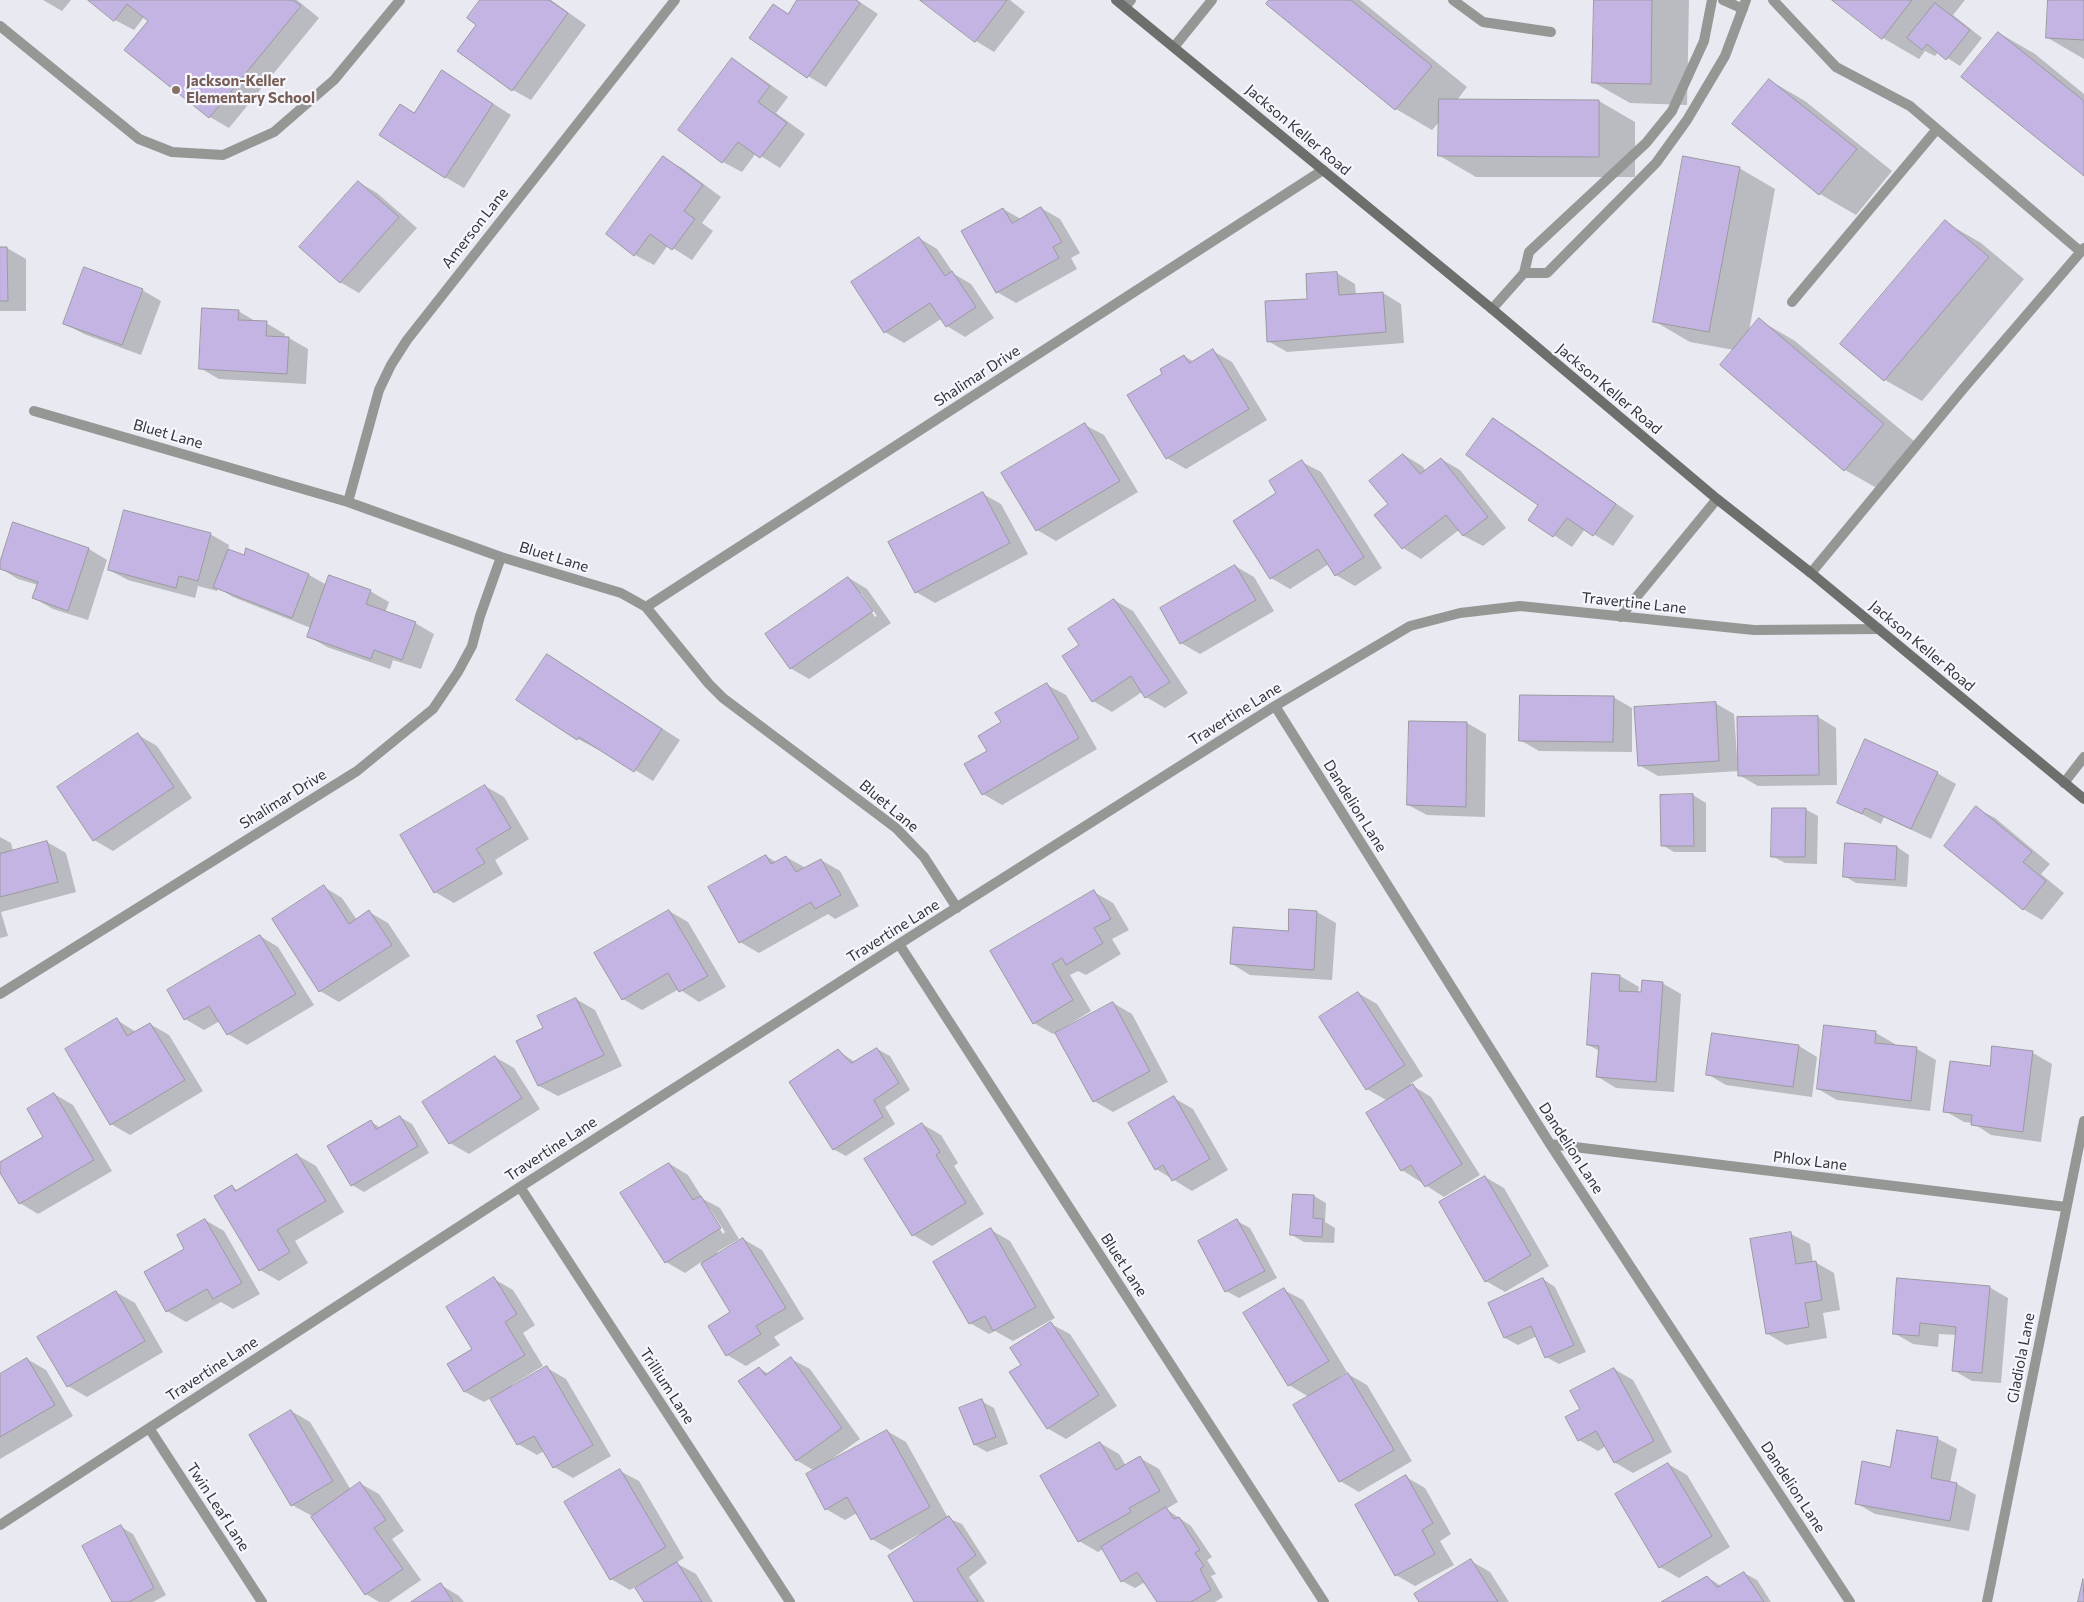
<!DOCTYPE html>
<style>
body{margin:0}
canvas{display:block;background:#e8e9f1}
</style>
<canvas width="2084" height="1602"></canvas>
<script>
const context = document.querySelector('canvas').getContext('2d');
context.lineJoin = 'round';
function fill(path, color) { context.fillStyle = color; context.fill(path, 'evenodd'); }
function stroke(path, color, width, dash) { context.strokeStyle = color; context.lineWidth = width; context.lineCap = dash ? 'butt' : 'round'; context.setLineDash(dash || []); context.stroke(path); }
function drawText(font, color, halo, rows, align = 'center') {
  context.font = font + ' Commissioner,sans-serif'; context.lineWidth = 4.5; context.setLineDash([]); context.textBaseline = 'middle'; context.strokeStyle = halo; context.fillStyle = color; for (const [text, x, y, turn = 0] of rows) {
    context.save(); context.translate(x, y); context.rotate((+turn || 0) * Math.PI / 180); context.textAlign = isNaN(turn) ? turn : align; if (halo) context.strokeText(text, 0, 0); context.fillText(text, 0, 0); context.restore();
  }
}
const shadow = new Path2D(`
 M43,0h28l-9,11z
 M90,0h207l22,18 -90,110 -19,-11 -84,-67 23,-29 -5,-4 -10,13 -19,-10z
 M481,0h70l35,25 -55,75 -18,-10 -36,-66z
 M799,0h58l21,14 -52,73 -18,-11 -34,-71 15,9z
 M922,0h88l15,12 -31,40 -18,-11z
 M1271,0h89l107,87 -10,13 142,1 36,21v55h-159l-36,-21v-35l-8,9 -36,-21 -128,-105z
 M1595,0h94l-2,105 -57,-2 -37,-21z
 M1834,0h131l-12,15 29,23 -22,28 -22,-14 -3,4 -10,-5 -6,8 -36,-21z
 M2049,0h35v59l-36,-21z
 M1999,33l36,21 49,40v80z
 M733,60l18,11 37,26 -12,16 29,21 -25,34 -24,-15 -14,19 -19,-10 -43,-32z
 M1769,80l36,21 87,70 -36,44 -36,-21 -87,-70z
 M461,83l50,32 -47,73 -19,-11 -30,-63z
 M663,158l19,10 39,29 -19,26 11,8 -21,29 -24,-15 -14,20 -19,-10z
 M1739,168l36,21 -26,142 10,-11 36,21 125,105 -38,45 -37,-21 -124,-106 13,-14 -44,-8 -36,-21z
 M358,182l19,11 40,35 -58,65 -19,-11z
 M1041,208l19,11 20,34 -9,5 6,11 -61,34 -19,-11 6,-83 18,10z
 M1945,222l36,21 43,36 -102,122 -37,-21 -43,-36z
 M919,238l18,11 17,25 17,10 23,34 -29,19 -18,-11 -6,-7 -37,24 -19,-11 -33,-50z
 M7,248l19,11v52h-26v-62z
 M1337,273l18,11 1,11 27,-2 18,11 3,39 -117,9 -19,-11z
 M142,290l19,11 -20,54 -57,-21 -19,-10z
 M238,311l19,11 9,1 19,11v4h4l19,11 -2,35 -87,-5 -19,-11z
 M1213,351l19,11 35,58 -81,49 -19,-11 -3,-84 20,-18 10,6z
 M1493,419l19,11 122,86 -21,30 -28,-17 -13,18 -43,-28 11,-14z
 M1085,425l19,10 34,57 -82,49 -19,-11 -34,-56z
 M1404,455l18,11 4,5 15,-12 19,11 46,58 -23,18 -19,-10 -5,-6 -38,29 -18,-11z
 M1302,462l19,10 61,96 -27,18 -19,-11 -7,-11 -39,25 -19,-11 7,-85z
 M983,494l18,10 27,50 -93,49 -19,-11z
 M210,534l19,11 -1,5 16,7 3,-7 62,25 18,10 43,6 19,11 -4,11 30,10 19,11 -13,35 -28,-9 -3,9 -63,-22 -19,-11 3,-8 -78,-31 -15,-9 -1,3 -19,-5 -3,12 -67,-18 -19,-10z
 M89,549l18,11 -19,60 -35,-11 -19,-11 4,-13 -20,-6 -18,-11v-2z
 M1235,566l19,11 20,34 -74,43 -19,-11z
 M849,578l18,11 24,34 -82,56 -19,-11zM858,593h3l16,23 -2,1z
 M1114,600l19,11 55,82 -23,15 -19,-11 -4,-5 -30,20 -19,-11 -12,-55z
 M566,666l114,74 -27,41 -55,-34 -1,2 -19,-10 -60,-39z
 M1047,685l19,10 31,54 -95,56 -19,-11 5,-42 14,-29z
 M1613,697l19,11v44l-93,-1 -19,-11z
 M1715,703l19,11 3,42 81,-39 18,11 1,57 -79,1 -19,-11v-4l-81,5 -19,-11z
 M1410,722l57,1 19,11 -1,83 -58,-2 -19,-10z
 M138,735l19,11 35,52 -79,53 -19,-11z
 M1937,773l19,11 -25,55 -47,-22 -3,7 -43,-22z
 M485,786l19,11 25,42 -34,21 8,14 -49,29 -19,-11z
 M1693,795l13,8v49h-32l-12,-7 -1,-49z
 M1976,808l19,10 55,46 -9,10 23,19 -22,27 -19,-11z
 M1805,809l13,7 -1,48 -32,-1 -13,-7z
 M0,837l11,6 2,8 34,-9 19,11 10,39 -75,20 7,24 -8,2z
 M1897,847l12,8 -2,32 -51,-4 -12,-7z
 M766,856l10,6 10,-5 20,11 15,-8 19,11 19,35 -24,13 -7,-5 -69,39 -19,-11z
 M324,887l18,11 15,22 12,-8 19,11 22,33 -71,46 -19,-11z
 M1094,892l19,11 16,27 -17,9 9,15 -35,21 -8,-4 -8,4 21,36 -31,19 1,2 52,-29 19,11 36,68 -55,30 -19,-11 -38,-69 -3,2 -19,-11 -42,-71z
 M669,911l19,11 38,65 -27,15 -20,-13 -37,21 -19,-11z
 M1290,911l27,1 19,11 -4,57 -82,-5 -18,-11 57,-32z
 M260,936l18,11 36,58 -67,40 -19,-11 -8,-13 -16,9 -19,-11 -17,-29z
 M1593,975l27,1 19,11 -1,6 24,-10 19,11 -7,98 -58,-4 -18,-11 2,-26 -12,-6z
 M1358,993l19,11 46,72 -13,8 21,13 49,78 -36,22 -42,-27 -14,-69 -21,-12z
 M576,999l19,11 27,56 -64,30 -19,-10 -21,-45 27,-12z
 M117,1020l19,12 14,-8 19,11 34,56 -73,44 -19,-11z
 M1876,1033l19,11 -1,2 23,3 19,11 -6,51 -93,-11 -19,-11z
 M1799,1046l18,11 -5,40 -86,-12 -19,-11z
 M877,1049l13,7 20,34 -25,17 10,17 -49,32 -13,-7 5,-98 17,11z
 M2033,1053l19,11 -11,78 -50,-7 -18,-12 -9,-1 -19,-11 46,-44z
 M495,1057l19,11 26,41 -71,45 -19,-11 -26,-41z
 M54,1094l19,11 39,66 -74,43 -18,-11 -20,-33v-6l45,-27z
 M1174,1098l19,11 35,61 -36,21 -36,-22z
 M400,1117l12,7 17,29 -65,39 -12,-7 19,-63 10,6z
 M922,1124l19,11 17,28 -4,3 30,48 -52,32 -19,-11z
 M297,1155l19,11 28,46 -49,29 13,22 -29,18 -19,-11 -28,-83 7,4z
 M670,1164l18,11 15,24 17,9 19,31 -22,13 1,2 25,-15 19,11 42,69 -30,18 6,8 -34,21 -19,-11 5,-42 -31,-51 -16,11 -19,-11zM707,1208l3,1 15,23 -2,2z
 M1485,1177l19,11 45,78 -44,26 -19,-11z
 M1294,1195l20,1 12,7 -1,19 10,6 -1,15 -30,-1 -12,-7z
 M205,1220l19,11 36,63 -27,15 -12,-7 -35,20 -19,-11 19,-61z
 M1237,1221l13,7 27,50 -38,20 -13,-7z
 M991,1230l19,11 45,77 -42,23 -18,-10 -6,3 -19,-11z
 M1791,1234l19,10 3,19 2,-1 19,11 6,37 -17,3 4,25 -41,7 -18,-11z
 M494,1279l19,11 22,35 -12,8 20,33 -31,19 2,2 33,-19 19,11 45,77 -38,22 -19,-11 -10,-16 -7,4 -19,-11 -27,-46 -7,4 -19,-10 -17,-27 25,-15z
 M1543,1279l12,8 31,65 -27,12 -13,-7 -9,-21 -19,9 -13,-7 -15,-34z
 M1989,1287l19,11 -7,85 -29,-2 -19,-11 3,-35 -17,-1 -1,13 -25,-3 -19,-11z
 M1284,1290l19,10 44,72 -9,6 1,2 9,-6 19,11 45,76 -53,31 -19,-11 -31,-84 -20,-12z
 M116,1292l19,11 28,49 -76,45 -19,-11z
 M1051,1324l19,10 47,72 -51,33 -19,-11 -24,-63z
 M27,1359l19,11 27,46 -73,43v-84z
 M791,1359l19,10 50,70 -31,22 1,1 57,-31 19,11 42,76 14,6 25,39 -18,14 16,25h-69l5,-69 -30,17 -19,-11 -15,-26 -12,7 -19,-11 -11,-38 -19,-11 -37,-92 10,6z
 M1614,1369l19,11 39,72 -39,21 -19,-11 -8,-16 -8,5 -19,-11 3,-31z
 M981,1401l13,7 14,36 -21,8 -12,-7z
 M291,1411l19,11 41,68 10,-6 18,10 25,37 -12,8 29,41 -32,22h-10l-13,-8 -54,-78 -20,-11z
 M1938,1439l19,10 -7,34 7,1 19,11 -7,36 -94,-17 -19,-11 35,-35z
 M1100,1443l19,11 7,12 14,-8 19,11 19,33 -12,7 25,17 21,31 -5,3 9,14 -5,2 12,21 -8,5h-57l-13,-20 -10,6 -13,-7 -19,-32 -5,3 -19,-11z
 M1668,1464l19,11 43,72 -51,31 -19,-11z
 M620,1471l19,10 45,77 -8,5 20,11 17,28h-68l-5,-18 -10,6 -19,-11z
 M1406,1477l19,11 26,46 -11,7 14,24 -39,21 -19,-11z
 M121,1527l12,7 33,61 -13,7h-39z
 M1471,1561l19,11 19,30h-88z
 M1744,1573l13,7 14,22h-108l44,-25 14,9z
 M441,1585l18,11 5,6h-50z`);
const building = new Path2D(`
 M88,0h205l8,6 -92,112 -85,-68 24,-29 -21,-17 -13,17z
 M480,0h69l19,13 -56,78 -55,-40 19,-26 -9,-7z
 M797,0h59l4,3 -53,75 -58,-40 24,-34 15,10z
 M920,0h87l-32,42z
 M1269,0h82l81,66 -37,44 -129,-106z
 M1594,0h58l-1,84 -59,-1z
 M1832,0h80l-30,39z
 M2048,0h36v40l-38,-2z
 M1935,3l35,27 -24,30 -19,-16 -5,6 -15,-12z
 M1998,32l86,69v75l-123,-99z
 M732,58l38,28 -12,16 29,21 -27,35 -22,-16 -16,21 -44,-33z
 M442,70l51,34 -48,74 -66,-43 21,-31 14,9z
 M1769,79l88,70 -38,46 -87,-71z
 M1439,99l160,1v57l-161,-1z
 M663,156l40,29 -19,26 11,8 -23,31 -22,-16 -16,22 -28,-22z
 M1683,156l57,11 -31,165 -56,-10z
 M358,181l41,36 -59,66 -41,-36z
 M1041,207l21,35 -9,5 6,11 -63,35 -35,-62 42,-23 9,15z
 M1945,220l44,37 -105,124 -44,-37z
 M919,237l26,39 7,-5 24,36 -30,20 -16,-24 -46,30 -33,-51z
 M0,247h7l1,54h-8z
 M84,267l59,22 -21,56 -59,-21z
 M1337,272l2,23 44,-3 3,40 -119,10 -2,-41 42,-2 -1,-25z
 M202,308l37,2 -1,10 29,1 -1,15 23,1 -2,37 -88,-5z
 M1759,318l125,106 -40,47 -124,-106z
 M1213,349l36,60 -83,50 -39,-64 35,-21 -2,-5 24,-14 5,8z
 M1493,418l123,86 -23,32 -26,-18 -14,19 -25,-17 10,-15 -72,-50z
 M1085,423l35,58 -84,50 -35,-58z
 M1403,454l17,20 21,-16 47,59 -25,19 -17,-21 -44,34 -28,-34 14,-11 -19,-23z
 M1302,460l62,97 -29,19 -17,-27 -48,30 -37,-58 43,-28 -7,-12z
 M983,492l27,51 -95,50 -27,-51z
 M124,510l87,23 -13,48 -19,-5 -3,12 -68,-18z
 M13,522l76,26 -21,63 -36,-13 6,-16 -38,-13v-7z
 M246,548l63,26 -17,44 -79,-31 15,-38 16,6z
 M1235,565l21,35 -76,44 -20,-36z
 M329,575l42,15 -5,14 50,18 -14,38 -28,-10 -3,9 -64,-22z
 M848,577l25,34 -83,58 -25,-35z
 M1114,599l56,83 -25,16 -14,-22 -39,26 -30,-46 17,-11 -11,-16z
 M547,654l115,75 -28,43 -55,-35 -2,3 -61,-40z
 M1047,683l32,55 -97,57 -18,-31 23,-13 -9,-15 23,-14 -6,-9z
 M1520,695l94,1 -1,46 -94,-1z
 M1716,702l3,59 -81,5 -4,-59z
 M1818,716l1,59 -81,1 -1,-59z
 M1409,721l58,1 -1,85 -59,-2z
 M138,733l36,54 -81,54 -36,-54z
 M1865,739l73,33 -27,57 -46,-21 -3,6 -25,-11z
 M485,785l26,43 -35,21 9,14 -51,30 -34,-58z
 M1693,794l1,52h-33l-1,-51z
 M1976,806l56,46 -9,10 23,19 -23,29 -79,-64z
 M1772,808h34l-1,49h-34z
 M47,841l11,41 -58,15v-43z
 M1845,843l52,3 -2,34 -52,-3z
 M766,855l5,9 15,-8 10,16 25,-13 20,36 -26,14 -4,-7 -72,41 -31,-56z
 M324,885l25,39 20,-14 23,35 -73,47 -47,-73z
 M1094,890l17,29 -17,9 9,15 -37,22 -4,-7 -10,6 21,36 -40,24 -43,-73z
 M1289,909l28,2 -3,59 -84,-6 3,-37 55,4z
 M669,910l39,66 -29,16 -11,-19 -46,27 -28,-47z
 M260,935l36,59 -69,41 -18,-29 -25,14 -17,-30z
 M1592,973l28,2 -1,16 22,1 1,-12 21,2 -7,100 -60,-5 3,-31 -12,-1z
 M1358,992l47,73 -39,25 -47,-73z
 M576,998l28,57 -66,31 -22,-45 27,-13 -6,-12z
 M1113,1002l37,69 -57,31 -38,-69z
 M117,1018l10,18 23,-13 35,57 -75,45 -45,-76z
 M1824,1025l52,6 -1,12 42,4 -6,54 -94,-12z
 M1712,1033l87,12 -6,42 -87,-12z
 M1992,1046l41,5 -10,81 -52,-7 1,-10 -29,-3 7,-51 40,5z
 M877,1048l22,35 -25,17 9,17 -50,33 -44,-68 49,-33 13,14z
 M495,1056l27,42 -73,46 -27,-42z
 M1413,1084l49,80 -37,23 -14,-22 -10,6 -35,-58z
 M54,1093l40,67 -75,44 -19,-31v-11l43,-25 -16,-28z
 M1174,1096l36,63 -38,22 -9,-16 -8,5 -27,-47z
 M400,1116l18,30 -67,40 -24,-40 44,-26 5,9z
 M922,1123l18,29 -4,3 30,48 -54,33 -48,-77z
 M297,1154l29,47 -49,29 13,22 -31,19 -45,-75 18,-11 3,6z
 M669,1163l24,37 8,-4 20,32 -56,35 -45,-70z
 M1485,1176l46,79 -46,27 -46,-80z
 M1293,1194l21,1 -1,23 10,1 -1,18 -32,-2z
 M205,1219l37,64 -29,16 -6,-10 -41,23 -22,-40 40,-23 -7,-14z
 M1237,1219l28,52 -40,21 -27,-51z
 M991,1228l45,79 -43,24 -8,-15 -16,8 -36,-62z
 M1791,1232l5,32 20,-3 6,39 -17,3 4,24 -43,7 -16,-95z
 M743,1238l43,70 -30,18 5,8 -35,22 -18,-30 22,-14 -29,-48z
 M494,1277l23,37 -12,8 20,33 -61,37 -17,-28 25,-15 -26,-42z
 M1543,1278l31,67 -29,13 -14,-32 -27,12 -16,-35z
 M1897,1278l93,8 -8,87 -30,-2 4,-44 -36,-4 -1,13 -26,-2z
 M1284,1288l45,73 -41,25 -45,-73z
 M116,1291l29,50 -78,46 -30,-50z
 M1051,1322l48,73 -52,34 -38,-57 12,-7 -11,-17z
 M791,1357l51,71 -46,33 -58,-80 21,-14 6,8z
 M27,1358l28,47 -55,32v-63z
 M547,1366l46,79 -40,23 -19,-32 -17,9 -27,-46z
 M1614,1368l40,73 -40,22 -18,-32 -18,10 -13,-24 15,-8 -10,-18z
 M1348,1373l46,77 -55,32 -46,-77z
 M982,1399l14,38 -22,8 -15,-37z
 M291,1410l42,71 -42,25 -42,-71z
 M887,1430l43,77 -59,33 -24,-43 -22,13 -19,-36z
 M1897,1430l41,7 -7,41 26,5 -7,38 -95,-17 7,-43 28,6z
 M1100,1442l16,28 24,-14 20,35 -31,17 2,4 -53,30 -38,-66z
 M1668,1463l44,73 -53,32 -44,-74z
 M620,1469l46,78 -56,33 -46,-78z
 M1406,1475l27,48 -11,7 13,24 -40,22 -40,-71z
 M360,1482l26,38 -12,8 29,41 -38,26 -54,-78z
 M1166,1507l8,12 5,-2 21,33 -5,3 9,13 -4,3 11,21 -20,12h-34l-20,-30 -16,10 -20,-35z
 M949,1516l27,39 -19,14 21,33h-64l-26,-46z
 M121,1525l33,63 -25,14h-17l-30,-56z
 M1471,1559l27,43h-79l-5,-8z
 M677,1562l25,40h-58l-9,-14z
 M1744,1572l20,30h-103l46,-26 10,11z
 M2083,1579l1,23h-6z
 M441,1583l12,19h-42z`);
const lane = new Path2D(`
 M1453,0l30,22 68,10
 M1125,7l6,-7
 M0,26l139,113 33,13 51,3 51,-23 60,-52 66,-80
 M2064,783l20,-26`);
const street = new Path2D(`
 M1723,0l20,9
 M1773,0l63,67 74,39 171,146
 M1174,47l38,-47
 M1524,273h23l109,-110 31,-43 38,-64 21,-56
 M1792,302l145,-173
 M1492,309l32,-36 5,-21 117,-109 26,-32 32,-70 8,-41
 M34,411l314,91 153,55 120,36 25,14 63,77 14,14 173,130 28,29 33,51
 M348,502l31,-112 12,-25 16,-25 268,-340
 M1811,573l152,-184 121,-141
 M646,607l677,-437
 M1620,617l97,-118
 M1275,706l275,438 300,458
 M899,944l425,658
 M0,994l357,-223 76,-62 25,-37 14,-26 8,-30 21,-59
 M1550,1144l516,63
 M520,1187l270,415
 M149,1428l113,174
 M0,1525l520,-338 379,-243 376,-238 135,-80 50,-13 60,-7 234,24 125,-1
 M1987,1602l97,-481`);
const secondary = new Path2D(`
 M1116,0l376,309 225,190 94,74 273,226`);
const markers = [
 [176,90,5,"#8d6e63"]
];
const educationNames = [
 ["Jackson-Keller",186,81],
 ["Elementary School",186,98]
];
const streetNames = [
 ["Jackson Keller Road",1298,130,40],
 ["Amerson Lane",475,228,-52],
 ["Shalimar Drive",977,376,-33],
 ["Jackson Keller Road",1609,389,40],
 ["Bluet Lane",168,434,16],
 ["Bluet Lane",554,557,17],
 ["Travertine Lane",1634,603,6],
 ["Jackson Keller Road",1922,646,40],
 ["Travertine Lane",1235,714,-32],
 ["Shalimar Drive",283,799,-32],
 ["Bluet Lane",889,806,40],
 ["Dandelion Lane",1355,806,58],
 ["Travertine Lane",893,931,-32],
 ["Dandelion Lane",1571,1148,57],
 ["Travertine Lane",551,1149,-33],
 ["Phlox Lane",1810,1161,7],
 ["Bluet Lane",1124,1265,57],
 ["Gladiola Lane",2021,1358,-79],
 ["Travertine Lane",212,1369,-33],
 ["Trillium Lane",667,1386,57],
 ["Dandelion Lane",1793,1487,57],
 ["Twin Leaf Lane",218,1507,57]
];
fill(shadow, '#0003');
fill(building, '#c4b4e3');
stroke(building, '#9b99a0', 1);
stroke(lane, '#959794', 10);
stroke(street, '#959794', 10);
stroke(secondary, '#6c706c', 10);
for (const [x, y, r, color] of markers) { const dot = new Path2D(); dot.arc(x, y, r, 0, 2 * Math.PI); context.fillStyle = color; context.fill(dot); stroke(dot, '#f6f6ff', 2); }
drawText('bold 15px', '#785e54', '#f6f6ff', educationNames, 'left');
drawText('15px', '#353538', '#f6f6ff', streetNames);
</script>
